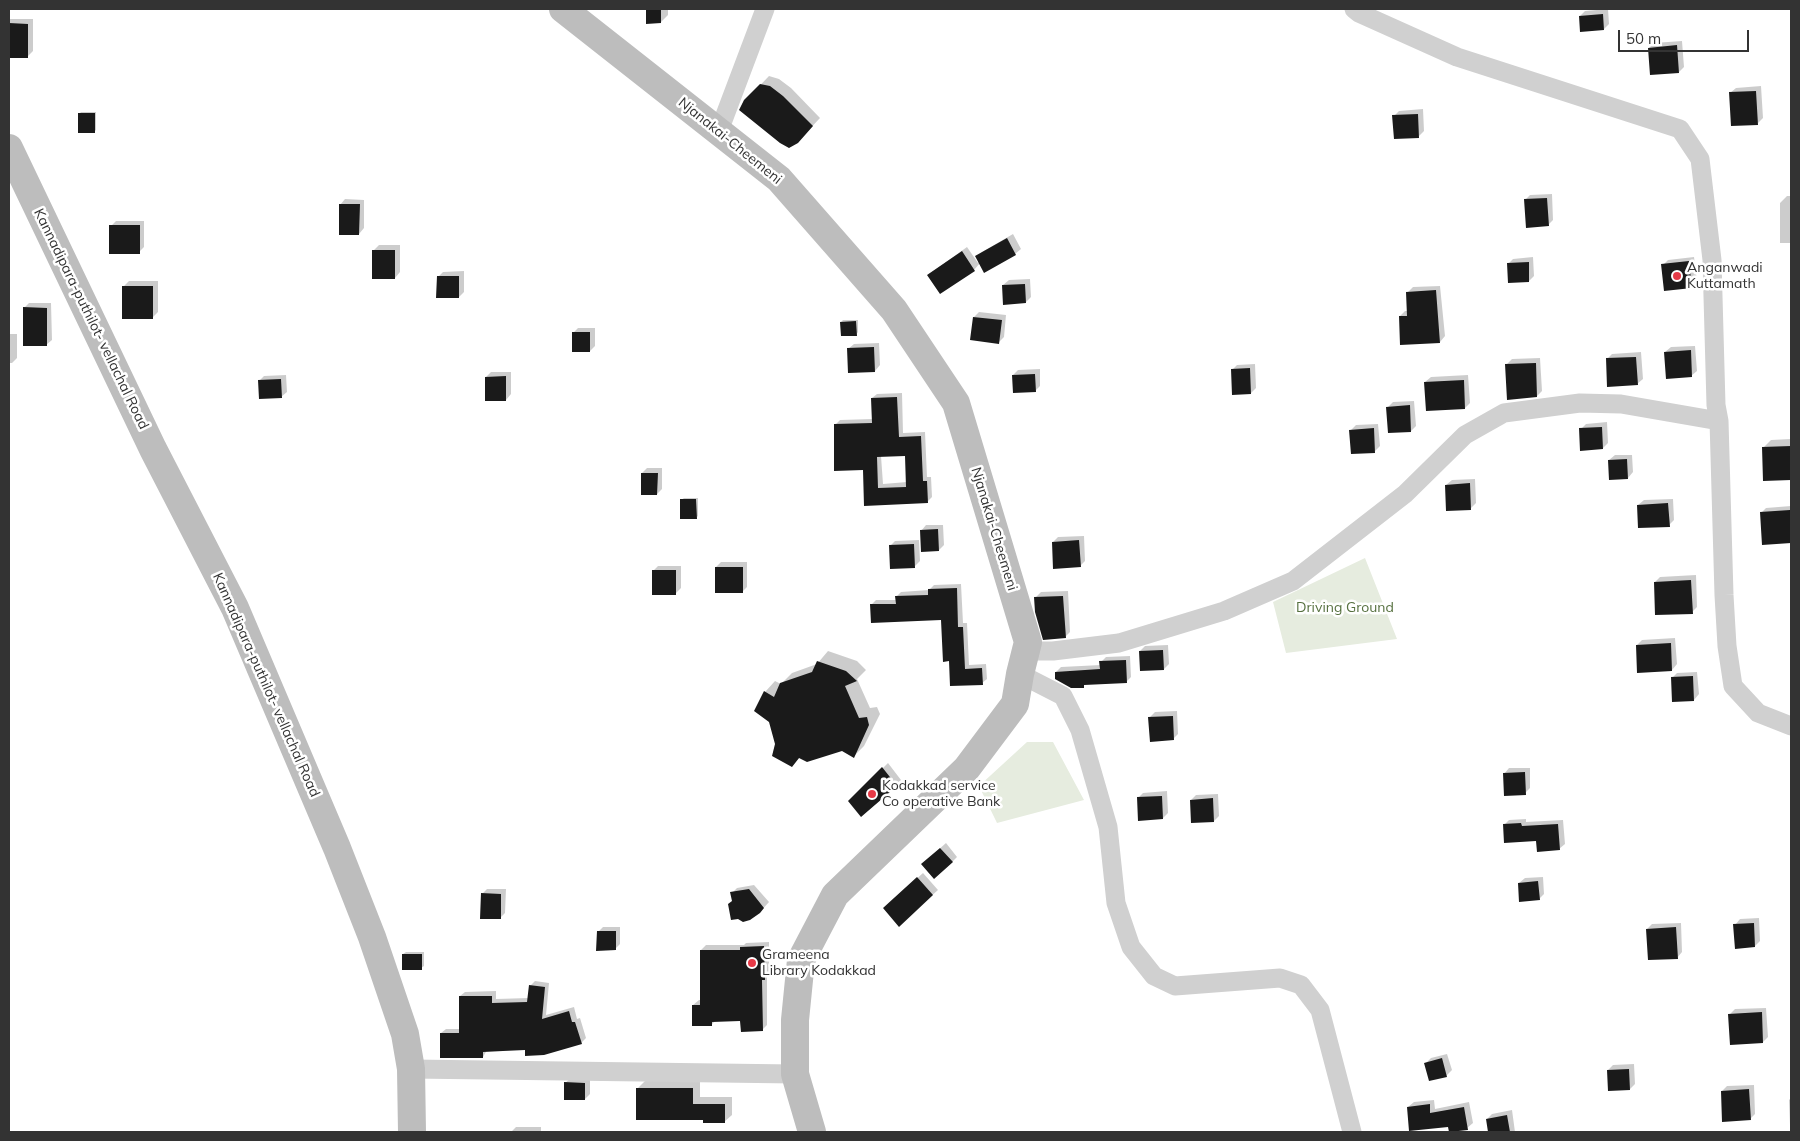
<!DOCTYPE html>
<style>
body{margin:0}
#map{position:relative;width:1800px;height:1141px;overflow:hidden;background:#fff;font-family:Mulish,sans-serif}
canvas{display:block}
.frame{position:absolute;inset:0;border:10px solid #333;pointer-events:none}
.scale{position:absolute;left:1618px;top:30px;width:131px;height:22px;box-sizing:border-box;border:2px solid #333;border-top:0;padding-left:6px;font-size:15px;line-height:18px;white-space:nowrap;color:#333;-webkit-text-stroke:4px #fff;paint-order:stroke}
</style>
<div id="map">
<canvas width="1800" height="1141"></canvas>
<div class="frame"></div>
<div class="scale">50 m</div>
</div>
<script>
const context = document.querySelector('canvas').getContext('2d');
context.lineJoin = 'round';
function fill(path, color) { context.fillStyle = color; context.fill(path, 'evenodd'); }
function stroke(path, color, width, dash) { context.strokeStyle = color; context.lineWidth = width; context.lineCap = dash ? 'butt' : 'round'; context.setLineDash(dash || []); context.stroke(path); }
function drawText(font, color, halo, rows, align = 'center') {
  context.font = font + ' Mulish,sans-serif'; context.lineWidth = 5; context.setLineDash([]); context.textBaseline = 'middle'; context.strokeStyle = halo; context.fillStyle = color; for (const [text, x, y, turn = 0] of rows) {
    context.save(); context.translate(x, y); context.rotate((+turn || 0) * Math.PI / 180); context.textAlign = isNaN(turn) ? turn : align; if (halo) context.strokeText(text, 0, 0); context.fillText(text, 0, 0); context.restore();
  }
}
const green = new Path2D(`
 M1365,558l32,81 -111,14 -13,-51z
 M1027,742h26l31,58 -87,23 -18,-37z`);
const shadow = new Path2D(`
 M647,9h21v6l-7,7h-14z
 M1608,9l1,15 -5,5 -24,-13 5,-5z
 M9,19h24v32l-6,6h-18z
 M1682,41l2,26 -5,5 -30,-24 5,-5z
 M769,76l10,3 12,9 29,30 -15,16 -60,-33z
 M1761,86l2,32 -5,5 -28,-30 6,-5z
 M1423,109l1,22 -5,5 -25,-20 5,-5z
 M81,112h15v18l-2,2 -15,-18z
 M1552,194l1,26 -5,5 -23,-25 5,-5z
 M1787,196h4v47h-11v-40z
 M345,199l19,1v28l-5,6 -19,-29z
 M116,221h28v26l-5,5 -28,-26z
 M1013,234l8,15 -6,5 -35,9 -6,7 -46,5 39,-28 11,16 1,-1 -3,-5 6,-5z
 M379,245h21v27l-5,6 -21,-28z
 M1533,257l1,19 -5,5 -21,-17 5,-5z
 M1694,257l3,24 -5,5 -29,-21 5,-5z
 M464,271v21l-5,5 -21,-20 5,-5z
 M1030,279l1,18 -5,5 -23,-17 6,-5z
 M129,281h29v31l-6,6 -28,-32z
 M1440,286l5,50 -5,6 -40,-26 5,-5h3v-19l5,-5z
 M29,303h22l1,37 -6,5 -22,-37z
 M979,312l27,3 -2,22 -5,5 -25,-25z
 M843,320h15v12l-2,3 -15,-13z
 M578,328h17v18l-5,5 -17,-18z
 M9,334h8v24l-5,5h-3z
 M879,343l1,22 -5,6 -27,-22 6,-5z
 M1695,346l2,25 -6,5 -26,-24 6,-5z
 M1641,352l2,27 -6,5 -30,-25 5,-5z
 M1540,358l2,33 -5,5 -30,-32 5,-5z
 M1255,364l1,24 -5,5 -19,-23 5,-5z
 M1040,369v17l-5,5 -22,-16 5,-5z
 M491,372h20v22l-5,6 -20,-23z
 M286,375l1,17 -6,5 -22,-16 5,-5z
 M1468,375l2,28 -5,5 -40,-26 6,-5z
 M902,393l1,40 22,-1 2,45h4l1,20 -5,5 -61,3 -2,-37 -29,-43 5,-5 33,-1 -1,-21 5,-4zM907,455v27l-24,2 -2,-28z
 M1414,401l2,25 -5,5 -23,-24 5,-5z
 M1607,422l1,21 -5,5 -22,-19 5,-5z
 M1378,424l2,22 -5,5 -24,-21 5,-5z
 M1791,439v40l-27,1 -1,-32 8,-8z
 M1615,455h17l1,17 -5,6 -19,-18z
 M647,468h15v21l-5,5 -15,-21z
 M1475,479l1,24 -5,5 -25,-23 6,-5z
 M684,498h14v18l-2,2 -15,-18z
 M1673,499l1,21 -5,5 -31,-20 6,-5z
 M1791,506v36l-28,1 -2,-30 5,-5z
 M926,525h17l1,20 -5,5 -18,-19z
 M1084,536l1,25 -5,5 -27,-24 5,-5z
 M919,540l1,21 -5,5 -25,-20 5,-5z
 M721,562h26v25l-5,5 -26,-25z
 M658,566h23v22l-5,5 -23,-22z
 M1696,575l1,32 -5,5 -37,-30 5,-5z
 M961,584l2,39h4l2,42 17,-1 1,15 -5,4 -32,-23 -7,-41 -72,-14 5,-5h21v-4l4,-4 28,-2 5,-5z
 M1068,591l2,41 -5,5 -29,-40 5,-5z
 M1675,638l2,26 -5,6 -35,-25 5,-5z
 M1168,645l1,19 -5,5 -24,-18 5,-5z
 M828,651l29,10 9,9 -9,9 13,29 7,-1 3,7 -16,32 -10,10 -12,-6 -42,7 -8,9 -15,-22 -12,-52 10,-11 6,3 11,-11 25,-9z
 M1130,656l1,21 -5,5 -40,2 -3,2 -27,-14 5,-5 40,-2v-3l5,-5z
 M1697,672l2,22 -5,6 -22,-22 5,-5z
 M1177,711l1,23 -5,5 -23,-22 5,-5z
 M888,763l13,17 -5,5 -46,16z
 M1509,768h21v20l-5,5 -21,-19z
 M1167,791l1,22 -5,5 -25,-20 5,-5z
 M1218,794l1,22 -5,5 -23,-21 5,-5z
 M1526,819v3l37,-2 2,24 -6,5 -55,-24 5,-5z
 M946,843l11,14 -5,5 -24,-3z
 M923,873l15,17 -39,35 -9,-22z
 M1543,877l1,17 -5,5 -20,-16 6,-5z
 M754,885l15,17 -9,10 -27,-12 -1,-7 5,-5z
 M487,889h19l-1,24 -5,5 -18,-24z
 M1759,918l1,23 -5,5 -20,-21 5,-6z
 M1681,923l1,29 -5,6 -30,-29 5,-5z
 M603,927h17v17l-5,5 -17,-17z
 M769,942v31l-2,3v49l-5,5 -21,-10h-25l-5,5 -18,-20 6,-5h2v-50l5,-5h38l2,-2z
 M406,952h18v14l-3,2 -18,-14z
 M535,981l14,2 -3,32 28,-8 3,12 3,-1 6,20 -5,5 -55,6 -39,1 -4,7 -42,-24 5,-4h14v-33l5,-4 31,-1v8l33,-1 1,-12z
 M1766,1008l2,29 -5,5 -33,-28 5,-5z
 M1447,1054l5,16 -6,6 -20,-13 5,-5z
 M1634,1064l1,20 -5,5 -22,-19 5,-5z
 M571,1078h19v16l-5,5 -20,-16z
 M645,1081h55v16h32v18l-8,7 -20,-3 -67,-30z
 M1754,1085l1,29 -5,5 -28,-28 5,-5z
 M1791,1098v27h-1l-1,-25z
 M1434,1100l1,9 34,-7 4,21 -6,5 -18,-2 -41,-19 6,-5z
 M1512,1110l3,22h-26l-2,-13 5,-5z
 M516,1127h25v5h-30z`);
const building = new Path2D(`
 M646,9h15v14l-15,1z
 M1603,14l1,16 -24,2 -1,-16z
 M9,23l19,1v34h-19z
 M1677,45l2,28 -29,2 -2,-27z
 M760,84l10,2 13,10 30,30 -15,17 -9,5 -9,-5 -41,-33 5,-10z
 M1756,91l2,34 -27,1 -2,-34z
 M78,113h17v20h-17z
 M1418,114l1,24 -25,1 -2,-24z
 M1547,198l2,28 -23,2 -2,-29z
 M339,204h21l-1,31h-20z
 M109,225h31v29h-31z
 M1007,238l9,17 -32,18 -9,-17z
 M372,250h23v29h-23z
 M962,251l13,20 -35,23 -13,-19z
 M1689,261l3,27 -28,3 -3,-27z
 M1529,262v20l-21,1 -1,-20z
 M437,276h22v22h-23z
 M1025,284l1,19 -23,2 -1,-20z
 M122,286h31v33h-31z
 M1436,290l4,53 -40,2 -1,-29h8l-1,-24z
 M23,307l24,1v38h-24z
 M973,317l29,3 -3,24 -29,-4z
 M856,321l1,15h-16l-1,-14z
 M572,332h18v20h-18z
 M874,347l1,25 -27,1 -1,-25z
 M1691,350l1,27 -26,2 -2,-27z
 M1636,357l2,28 -31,2 -1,-29z
 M1536,363l1,34 -30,3 -2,-36z
 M1250,368l1,26 -19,1 -1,-26z
 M1035,374l1,18 -23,1 -1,-18z
 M506,376v25h-21v-24z
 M281,379l1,19 -23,1 -1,-19z
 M1464,380l1,29 -39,2 -2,-29z
 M897,397l2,40 22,-1 2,45h4l1,22 -64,3 -1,-36 -29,1v-47l38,-1 -1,-25zM905,456l1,31 -28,1 -1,-31z
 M1410,405l1,27 -23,1 -2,-26z
 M1602,427l1,22 -23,2 -1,-23z
 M1374,428l1,25 -24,1 -2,-24z
 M1791,446v34l-28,1 -1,-34z
 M1627,459l1,20 -19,1 -1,-20z
 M641,473h17l-1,22h-16z
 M1470,483l1,27 -25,1 -1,-26z
 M680,499h16l1,20h-17z
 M1668,503l2,24 -32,1 -1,-23z
 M1790,510l1,33 -29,2 -2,-33z
 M938,529l1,22 -18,1 -1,-22z
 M1079,540l2,27 -28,2 -1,-27z
 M914,544l1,24 -25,1 -1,-24z
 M715,567h28v26h-28z
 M652,570h24v25h-24z
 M1691,580l2,34 -38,1 -1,-33z
 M957,588l1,39h5l2,42 17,-1 1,17 -33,1 -1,-25 -6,1 -2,-42 -70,3 -1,-19h26l-1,-8 33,-1v-6z
 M1063,596l3,42 -23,2 -8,-28 -1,-15z
 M1671,643l1,28 -35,2 -1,-28z
 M1163,650l1,20 -24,1 -1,-20z
 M1126,660l1,23 -43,2v3h-13l-16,-9v-7l45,-3 -1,-8z
 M817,661l29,10 11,10 -12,5 14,32 8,-1 2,8 -15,33 -12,-7 -35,11 -8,-4 -7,9 -20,-11 3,-12 -6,-22 -15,-11 10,-20 10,6 6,-14 32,-11z
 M1693,676l1,25 -22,1 -1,-25z
 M1173,716l1,24 -24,2 -2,-25z
 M882,767l15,19 -36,31 -13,-16z
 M1525,772l1,23 -22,1 -1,-23z
 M1162,796l1,23 -25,2 -1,-24z
 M1213,798l1,24 -23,1 -1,-23z
 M1521,823l1,3 36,-2 2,26 -23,2 -1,-11 -32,2 -1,-19z
 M940,848l13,14 -19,17 -13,-15z
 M917,877l16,18 -34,32 -16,-19z
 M1538,881l2,19 -21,2 -1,-19z
 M749,889l15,19 -4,5 -10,7 -7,2 -5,-3 -7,1 -3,-16 4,-3 -2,-9z
 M481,893l20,1v25h-21z
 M1754,923l1,24 -20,2 -2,-25z
 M1676,927l2,32 -30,1 -2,-31z
 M597,931h19v19l-20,1z
 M764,946l1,34h-3l1,51 -22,1 -1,-11 -28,1v4h-20v-21h8v-55h40v-3z
 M402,954h20v16h-20z
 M529,985l16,2 -3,32 27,-8 3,11h3l7,22 -38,11 -19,1v-6l-22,1 -20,1v6h-43v-25h19v-37h33v7l35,-1z
 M1762,1012l1,31 -33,2 -2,-31z
 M1442,1058l5,19 -18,4 -5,-18z
 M1629,1069l1,21 -22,1 -1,-21z
 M564,1082l21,1v17h-21z
 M636,1088h57v16h32v19h-22v-3h-67z
 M1749,1089l2,31 -29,2 -1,-31z
 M1430,1104v9l34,-6 4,23 -19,2 -1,-5 -39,4 -2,-24z
 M1507,1115l3,17h-22l-2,-13z`);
const street = new Path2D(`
 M1354,9l5,4 98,44 223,72 20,30 12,101 4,145 3,16 5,174 3,51 6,40 25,27 33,13
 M719,131l46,-122
 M1026,651h27l66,-8 105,-32 69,-30 112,-87 60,-59 39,-22 76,-10 41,1 98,17
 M1020,674l43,22 17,34 28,97 8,76 15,44 23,29 21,10 105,-8 21,7 19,25 32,122
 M411,1069l384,5`);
const secondary = new Path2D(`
 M563,9l216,170 115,131 62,93 72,239 -8,32 -5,30 -48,64 -132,127 -34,65 -6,60v54l17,58
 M9,148l144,301 82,159 102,240 35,89 33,97 6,35 1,63`);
const markers = [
 [1677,276,5,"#e63946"],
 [872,794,5,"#e63946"],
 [752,963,5,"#e63946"]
];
const streetNames = [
 ["Njanakai-Cheemeni",730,141,39],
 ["Kannadipara-puthilot- vellachal Road",91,319,64],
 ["Njanakai-Cheemeni",994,529,73],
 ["Kannadipara-puthilot- vellachal Road",266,685,66]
];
const poiNames = [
 ["Anganwadi",1687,268],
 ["Kuttamath",1687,284],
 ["Kodakkad service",882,786],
 ["Co operative Bank",882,802],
 ["Grameena",762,955],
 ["Library Kodakkad",762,971]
];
const parkNames = [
 ["Driving Ground",1345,608]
];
fill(green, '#e6ecdf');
fill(shadow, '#0003');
fill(building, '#1a1a1a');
stroke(street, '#d0d0d0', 19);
stroke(secondary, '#bdbdbd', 28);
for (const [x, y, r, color] of markers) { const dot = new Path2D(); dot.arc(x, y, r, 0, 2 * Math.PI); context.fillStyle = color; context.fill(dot); stroke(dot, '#fff', 2); }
drawText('14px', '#333', '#fff', streetNames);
drawText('14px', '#333', '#fff', poiNames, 'left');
drawText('14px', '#56703f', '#fff', parkNames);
</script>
